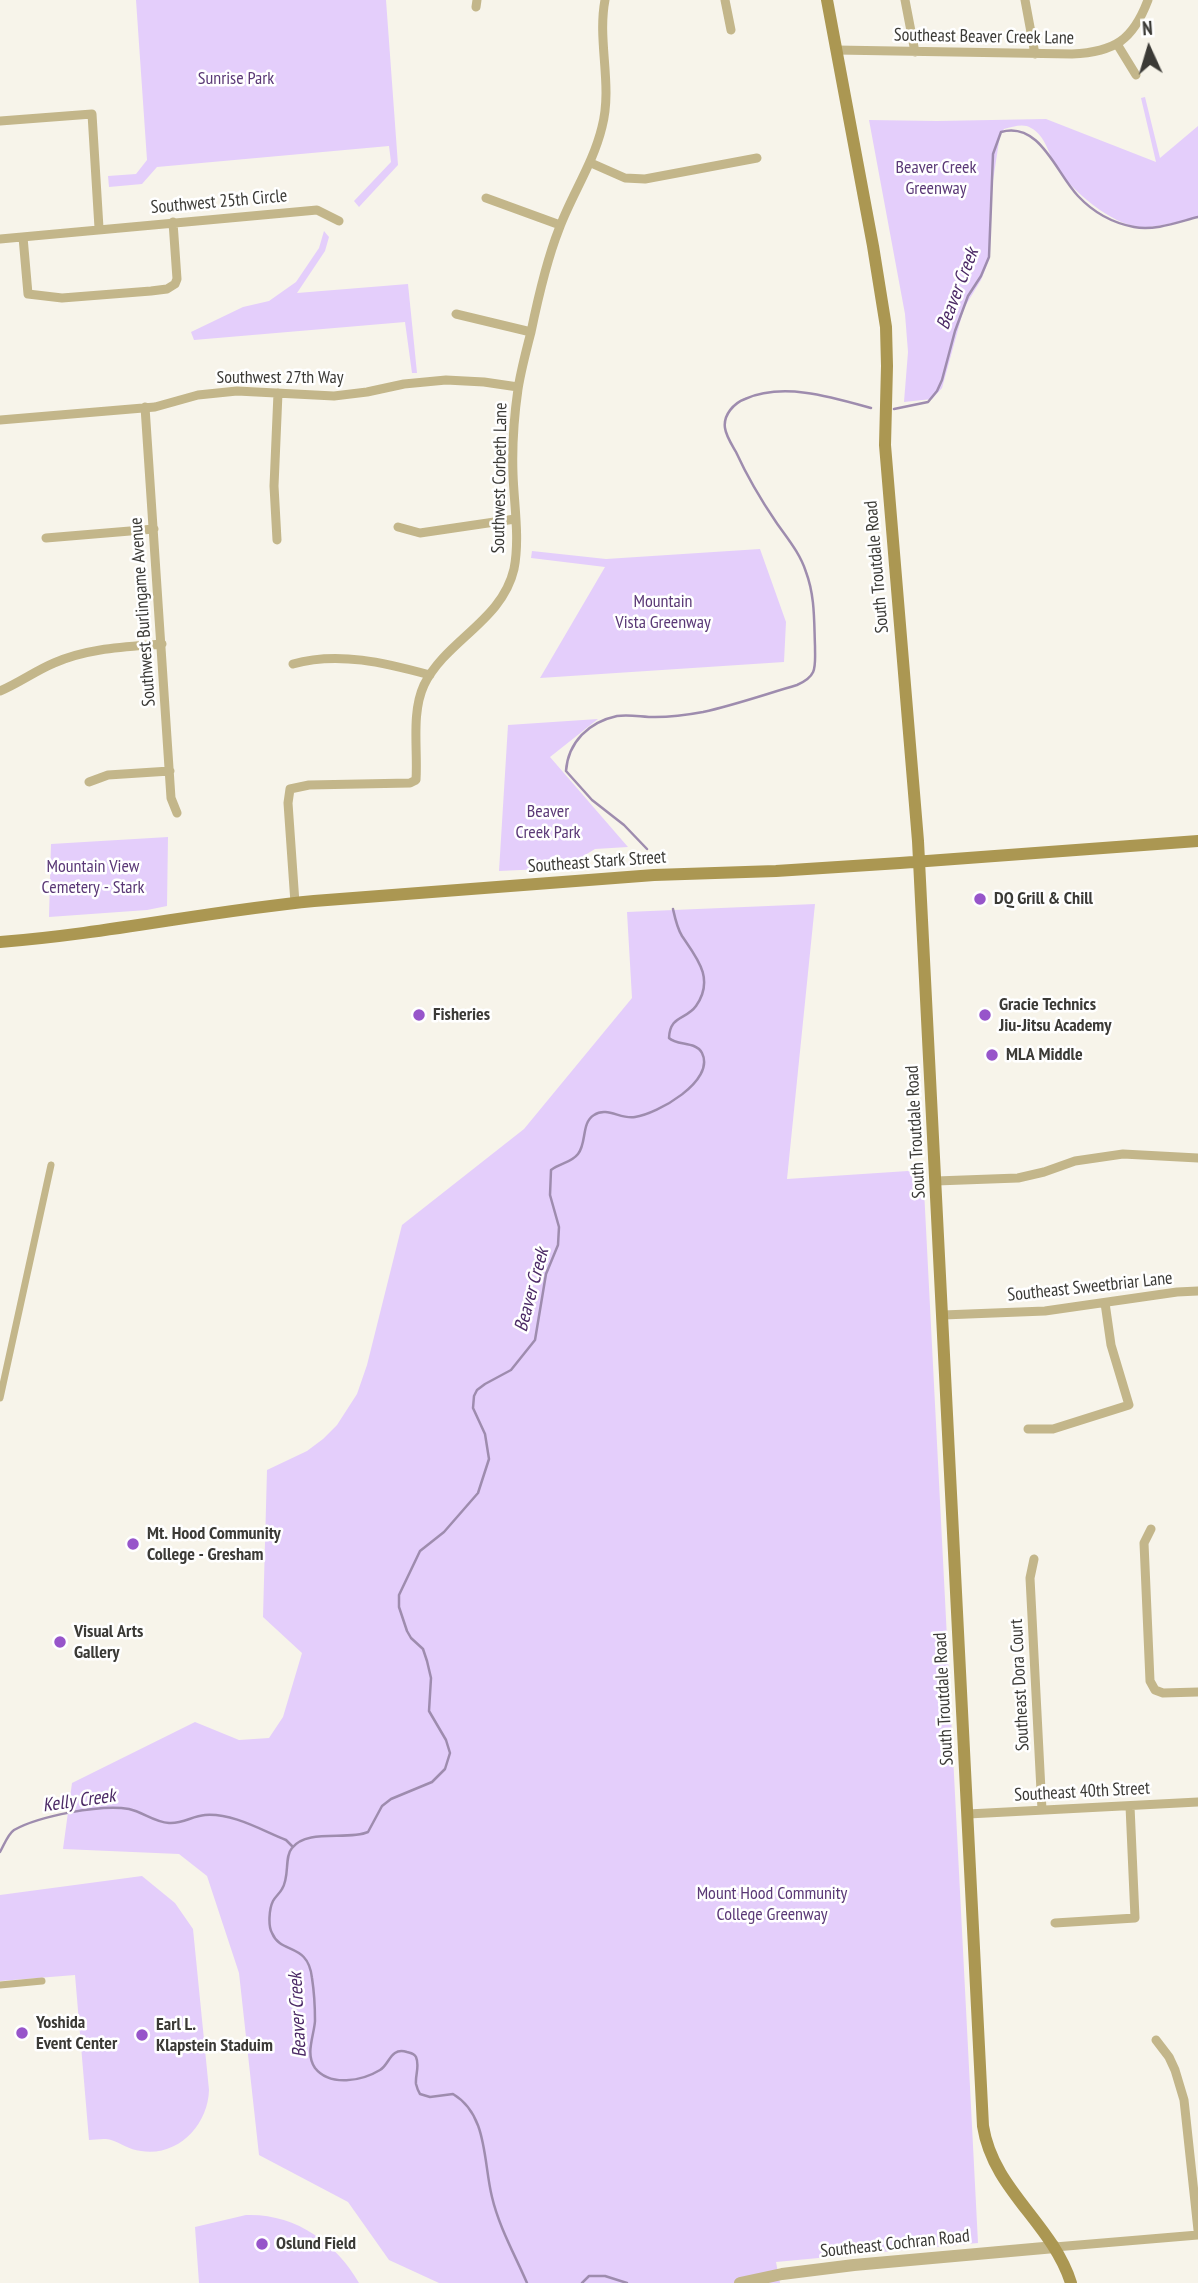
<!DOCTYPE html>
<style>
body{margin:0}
#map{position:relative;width:1198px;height:2283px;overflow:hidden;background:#f7f4ea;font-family:"PT Sans Narrow",sans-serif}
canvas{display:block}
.north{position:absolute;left:1114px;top:14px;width:70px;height:70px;-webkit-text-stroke:5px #fff;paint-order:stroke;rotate:356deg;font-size:19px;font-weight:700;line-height:28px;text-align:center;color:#3b3a36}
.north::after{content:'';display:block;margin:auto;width:24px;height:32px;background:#3b3a36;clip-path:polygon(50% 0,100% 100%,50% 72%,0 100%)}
</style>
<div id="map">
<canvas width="1198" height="2283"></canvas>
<div class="north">N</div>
</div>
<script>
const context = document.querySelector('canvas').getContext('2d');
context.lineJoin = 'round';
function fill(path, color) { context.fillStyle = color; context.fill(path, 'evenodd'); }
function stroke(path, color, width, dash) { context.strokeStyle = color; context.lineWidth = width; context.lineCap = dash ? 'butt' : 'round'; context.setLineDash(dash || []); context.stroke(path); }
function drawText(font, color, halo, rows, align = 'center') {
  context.font = font + ' "PT Sans Narrow",sans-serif'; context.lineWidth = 5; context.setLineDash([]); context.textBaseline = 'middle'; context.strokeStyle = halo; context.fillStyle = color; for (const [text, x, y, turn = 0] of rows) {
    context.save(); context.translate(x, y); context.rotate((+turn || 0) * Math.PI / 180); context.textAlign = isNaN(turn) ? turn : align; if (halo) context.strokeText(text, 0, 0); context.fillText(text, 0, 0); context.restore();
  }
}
const green = new Path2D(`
 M136,0h250l12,165 -39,42 -5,-6 37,-39 -2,-16 -232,21 -15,17 -33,3 -1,-11 28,-2 11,-14z
 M1145,97l15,61 38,-32v91c-16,3 -43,12 -59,10 -28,-3 -67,-36 -82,-59 -9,-14 -11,-32 -26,-40 -8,-5 -18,-1 -27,1l-4,6 -10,65 -1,60 -8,20 -17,28 -22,80 -10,11 -28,3 4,-50 -3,-38 -36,-194 68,1 109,-2 110,43 -15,-64z
 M324,231l5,6 -4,14 -28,42 111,-9 9,89h-5l-7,-51 -211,18 -3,-8 52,-25 26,-6 27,-19 23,-34z
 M760,549l26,73 -2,40 -244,16 65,-111 -74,-9 1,-7 74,8z
 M598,719l-48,38 78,90 -33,2 -31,19 -65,3 9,-146z
 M168,837l-1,69 -20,4 -98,7 2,-73z
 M815,904l-28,275 136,-9 55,1073 -202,19 4,21h-341l-50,-23 -41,-58 -89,-47 -20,-182 -32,-97 -28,-22 -116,-5 9,-66 123,-61 44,18 30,-2 14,-21 19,-64 -39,-36 4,-147 40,-19 16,-12 14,-14 20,-31 10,-29 35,-140 122,-96 108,-131 -5,-86z
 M142,1876l33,27 18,26 16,161c-1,35 -31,67 -68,61 -12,-1 -20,-8 -30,-11 -6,-2 -16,0 -22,0l-14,-165 -75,6v-86z
 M246,2215c48,-2 90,27 113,68h-160l-4,-56z`);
const stream = new Path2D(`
 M894,409l34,-7 9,-11 5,-11 13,-49 13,-35 13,-20 8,-19 4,-103 8,-22c39,-11 55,41 77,64 15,16 35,27 56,31 21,4 44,-5 64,-10
 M647,849l-23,-24 -32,-25 -26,-29c2,-29 23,-49 51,-55 12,-2 25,1 38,1 16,0 32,-2 48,-5 32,-7 63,-18 94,-27 21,-9 18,-18 18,-39 -1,-25 0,-50 -9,-74 -6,-19 -19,-34 -30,-50 -15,-22 -29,-46 -40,-70 -4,-7 -10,-16 -11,-24 -2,-13 9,-25 20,-29 38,-17 87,-2 126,9
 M0,1852c4,-7 8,-18 14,-22 25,-14 87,-26 115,-21 14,3 25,13 40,14 14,1 23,-7 36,-8 28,-2 56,15 81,25l6,6
 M527,2283c-12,-28 -28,-56 -35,-86 -9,-36 -4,-82 -39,-103l-23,3 -10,-3c-2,-3 -3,-6 -4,-10 -1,-9 4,-18 0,-27 -2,-4 -5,-4 -9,-5 -17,-5 -17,12 -27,18 -18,11 -50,17 -65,-2 -10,-14 -1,-32 0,-47 0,-14 -1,-30 -3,-43 -4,-36 -31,-23 -40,-45 -4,-7 -3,-24 1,-32 2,-4 7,-8 9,-12 8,-12 2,-32 10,-41 15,-20 56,-7 76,-16l14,-26 9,-7 41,-17 13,-13 5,-16 -4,-13 -17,-29 2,-33 -4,-17 -4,-12 -12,-11 -4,-7 -8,-24v-12l21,-44 24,-19 34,-39 11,-34 -4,-25 -12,-26 1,-12 3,-6 8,-6 26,-14 24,-30 11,-66 12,-29 1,-18 -9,-32 1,-25c9,-7 20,-7 27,-16 9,-11 3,-31 16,-39 13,-9 27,5 41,2 22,-3 81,-36 67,-64 -6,-12 -25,-7 -33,-15 1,-23 17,-18 27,-32 19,-27 1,-48 -14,-70 -5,-8 -7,-18 -9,-27
 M582,2283l7,-7h16l22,7`);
const pedestrian = new Path2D(`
 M0,1398l51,-233
 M0,1985l42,-4`);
const minor = new Path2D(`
 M725,0l6,30
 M905,0l10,52
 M1025,0l10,54
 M476,7l1,-7
 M1117,44l19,31
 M836,50l236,4c43,-2 61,-14 76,-54
 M0,121l92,-7 7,114
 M591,163l34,15 20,1 112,-21
 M486,198l74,27
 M23,237l5,57 34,4 89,-7 16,-2 8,-5 2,-5 -4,-57
 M0,239l317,-29 22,11
 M456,314l75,18
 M145,407l26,391 6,15
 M0,420l155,-13 43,-12 39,-4 97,5 33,-4 37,-8 42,-4 38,2 34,5
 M398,527l22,6 95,-14
 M46,538l108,-9
 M277,540l-3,-54 4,-93
 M293,664c45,-13 93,-1 137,11
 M0,691c19,-8 35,-20 54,-28 34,-15 71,-16 108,-19
 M89,782l19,-7 62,-4
 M295,903l-7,-100 2,-14 19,-4 101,-2 6,-3c2,-30 -5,-67 8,-95 22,-45 78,-64 90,-116 6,-31 0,-64 -1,-95 -1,-28 1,-57 5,-85 3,-19 8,-38 13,-57 7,-34 15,-70 28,-103 13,-35 34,-65 43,-102 11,-42 -5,-85 3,-127
 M936,1181l82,-3 26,-6 31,-11 48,-7 75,4
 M943,1315l102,-4 132,-19 21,-1
 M1028,1429h25l76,-24 -18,-60 -6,-42
 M1151,1529l-7,14 6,138 5,9 8,3 35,-1
 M1034,1559l-4,19 12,232
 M968,1814l230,-12
 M1055,1923l80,-5 -5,-112
 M1156,2040l13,17 6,13 9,30 14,130
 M1055,2247l143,-12`);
const tertiary = new Path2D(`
 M740,2283l42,-9 72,-9 201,-18`);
const secondary = new Path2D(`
 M827,0l46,246 13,81 1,39 -2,79 33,396 65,1285c10,64 69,97 88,157
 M0,942c105,-8 209,-31 314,-41l340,-26 122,-4 124,-8 298,-22`);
const markers = [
 [980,899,7,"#9755ca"],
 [419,1015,7,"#9755ca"],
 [985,1015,7,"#9755ca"],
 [992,1055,7,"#9755ca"],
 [133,1544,7,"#9755ca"],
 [60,1642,7,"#9755ca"],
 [22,2033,7,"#9755ca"],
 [142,2035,7,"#9755ca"],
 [262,2244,7,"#9755ca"]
];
const streetNames = [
 ["Southeast Beaver Creek Lane",984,37,1],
 ["Southwest 25th Circle",219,202,-5],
 ["Southwest 27th Way",280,378],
 ["Southwest Corbeth Lane",500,478,-89],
 ["South Troutdale Road",877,567,-95],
 ["Southwest Burlingame Avenue",143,612,-94],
 ["Southeast Stark Street",597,862,-4],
 ["South Troutdale Road",916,1132,-93],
 ["Southeast Sweetbriar Lane",1090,1287,-6],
 ["Southeast Dora Court",1020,1685,-93],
 ["South Troutdale Road",944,1699,-93],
 ["Southeast 40th Street",1082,1792,-3],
 ["Southeast Cochran Road",895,2244,-6]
];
const parkNames = [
 ["Sunrise Park",236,79],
 ["Beaver Creek",936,168],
 ["Greenway",936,189],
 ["Mountain",663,602],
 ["Vista Greenway",663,623],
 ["Beaver",548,812],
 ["Creek Park",548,833],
 ["Mountain View",93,867],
 ["Cemetery - Stark",93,888],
 ["Mount Hood Community",772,1894],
 ["College Greenway",772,1915]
];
const poiNames = [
 ["DQ Grill & Chill",994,899],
 ["Gracie Technics",999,1005],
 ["Jiu-Jitsu Academy",999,1026],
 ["Fisheries",433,1015],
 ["MLA Middle",1006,1055],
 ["Mt. Hood Community",147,1534],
 ["College - Gresham",147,1555],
 ["Visual Arts",74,1632],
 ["Gallery",74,1653],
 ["Yoshida",36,2023],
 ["Event Center",36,2044],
 ["Earl L.",156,2025],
 ["Klapstein Staduim",156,2046],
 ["Oslund Field",276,2244]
];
const waterNames = [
 ["Beaver Creek",958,289,-69],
 ["Beaver Creek",532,1290,-75],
 ["Kelly Creek",79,1801,-8],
 ["Beaver Creek",298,2015,-93]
];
fill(green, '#e4cefb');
stroke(stream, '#9e8cae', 2.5);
stroke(pedestrian, '#c3b68a', 7);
stroke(minor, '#c3b68a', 9);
stroke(tertiary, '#c3b68a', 12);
stroke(secondary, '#ab9752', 12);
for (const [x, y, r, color] of markers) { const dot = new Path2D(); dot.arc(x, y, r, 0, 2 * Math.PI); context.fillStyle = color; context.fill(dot); stroke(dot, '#fff', 2.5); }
drawText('18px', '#3b3a36', '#fff', streetNames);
drawText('18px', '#5a3876', '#fff', parkNames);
drawText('bold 18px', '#3b3a36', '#fff', poiNames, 'left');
drawText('italic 19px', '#4b2965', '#fff', waterNames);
</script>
